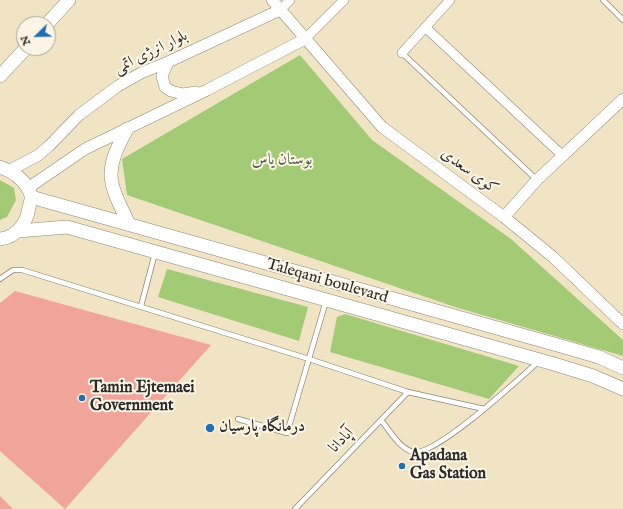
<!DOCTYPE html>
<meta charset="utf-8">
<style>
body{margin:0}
#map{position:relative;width:623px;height:509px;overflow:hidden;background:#f0e4c5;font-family:"IM FELL English",serif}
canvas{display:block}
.north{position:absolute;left:16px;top:16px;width:40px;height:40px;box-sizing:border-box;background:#fcf5e5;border:1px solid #a8a49b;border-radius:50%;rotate:247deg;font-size:11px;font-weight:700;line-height:16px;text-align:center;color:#2b2b2b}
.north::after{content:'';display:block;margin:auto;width:14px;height:18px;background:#1f6fb2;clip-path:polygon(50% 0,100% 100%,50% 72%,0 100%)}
</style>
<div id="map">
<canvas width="623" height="509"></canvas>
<div class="north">N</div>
</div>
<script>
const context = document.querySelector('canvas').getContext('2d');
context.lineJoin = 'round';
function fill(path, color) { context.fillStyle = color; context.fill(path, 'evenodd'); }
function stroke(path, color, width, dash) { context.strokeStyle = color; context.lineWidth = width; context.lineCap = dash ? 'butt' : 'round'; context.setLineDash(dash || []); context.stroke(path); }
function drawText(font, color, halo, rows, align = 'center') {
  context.font = font + ' "IM FELL English",Amiri,serif'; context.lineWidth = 4; context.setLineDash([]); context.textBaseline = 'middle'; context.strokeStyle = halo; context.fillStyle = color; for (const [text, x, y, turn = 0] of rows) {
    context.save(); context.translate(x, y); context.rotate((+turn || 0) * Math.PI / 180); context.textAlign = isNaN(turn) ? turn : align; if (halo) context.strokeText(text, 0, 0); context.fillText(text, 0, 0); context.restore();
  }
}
const green = new Path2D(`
 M300,55l72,85 139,99 112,101v16l-168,-49 -328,-112 -5,-36z
 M0,180l14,8 2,12 -9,17 -7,3z
 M167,269l141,38 -9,34 -141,-44z
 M345,314l174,52 -30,33 -159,-47 7,-35z`);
const building = new Path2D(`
 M15,291l196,54 -146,164 -65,-58v-148z
 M0,496l13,13h-13z`);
const service = new Path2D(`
 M603,0l20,20
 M402,53l135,127
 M0,279l13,-9h9l287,89 99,33 76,17
 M141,306l14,-53
 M238,419l49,14 39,-132
 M381,420c9,11 18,28 32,32 22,5 107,-74 125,-90
 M295,509l113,-117`);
const minor = new Path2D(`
 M280,10l10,-10
 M425,27l138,129
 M305,39l39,-39
 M402,53l48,-53`);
const tertiary = new Path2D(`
 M272,0l110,127 122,90 49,40 70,67
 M168,62l-6,14 3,11 6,4 12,3 13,-2
 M10,170l27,-14 12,-10 30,-31 39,-29 23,-13 27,-11 112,-52
 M28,188l57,-39 122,-59 98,-51
 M504,217l33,-37 86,-81`);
const secondary = new Path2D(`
 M47,24l22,-24
 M0,76l26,-28
 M127,129c-24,44 -19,52 2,95
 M0,167c14,5 26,13 31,28 1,4 -1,9 -2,12 -2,16 -12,30 -29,32
 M31,197l530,149 38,11 24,11
 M18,231l49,-4 487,137 39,12 30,13`);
const markers = [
 [82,398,4,"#1f6fb2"],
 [210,428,5,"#1f6fb2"],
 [402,466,4,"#1f6fb2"]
];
const streetNames = [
 ["بلوار انرژی اتمی",151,53,-26],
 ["کوی سعدی",469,172,36],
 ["Taleqani boulevard",327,282,16],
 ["آپادانا",342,441,-46]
];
const parkNames = [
 ["بوستان یاس",282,161]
];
const poiNames = [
 ["Tamin Ejtemaei",90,389],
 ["Government",90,407],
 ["درمانگاه پارسیان",219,428],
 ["Apadana",410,457],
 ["Gas Station",410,475]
];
fill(green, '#a3cb76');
fill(building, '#f0a49a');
stroke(service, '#8e8878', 6);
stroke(minor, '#8e8878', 10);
stroke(tertiary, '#8e8878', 12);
stroke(secondary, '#8e8878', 14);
stroke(service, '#fff', 4.5);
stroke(minor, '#fff', 9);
stroke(tertiary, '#fff', 11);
stroke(secondary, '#fff', 13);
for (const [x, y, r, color] of markers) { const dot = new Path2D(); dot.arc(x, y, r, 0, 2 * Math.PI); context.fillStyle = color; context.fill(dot); stroke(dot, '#fcf5e5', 1.5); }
drawText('16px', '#2b2b2b', '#fcf5e5', streetNames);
drawText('16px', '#4f5b42', '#fcf5e5', parkNames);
drawText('bold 16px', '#2b2b2b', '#fcf5e5', poiNames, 'left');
</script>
